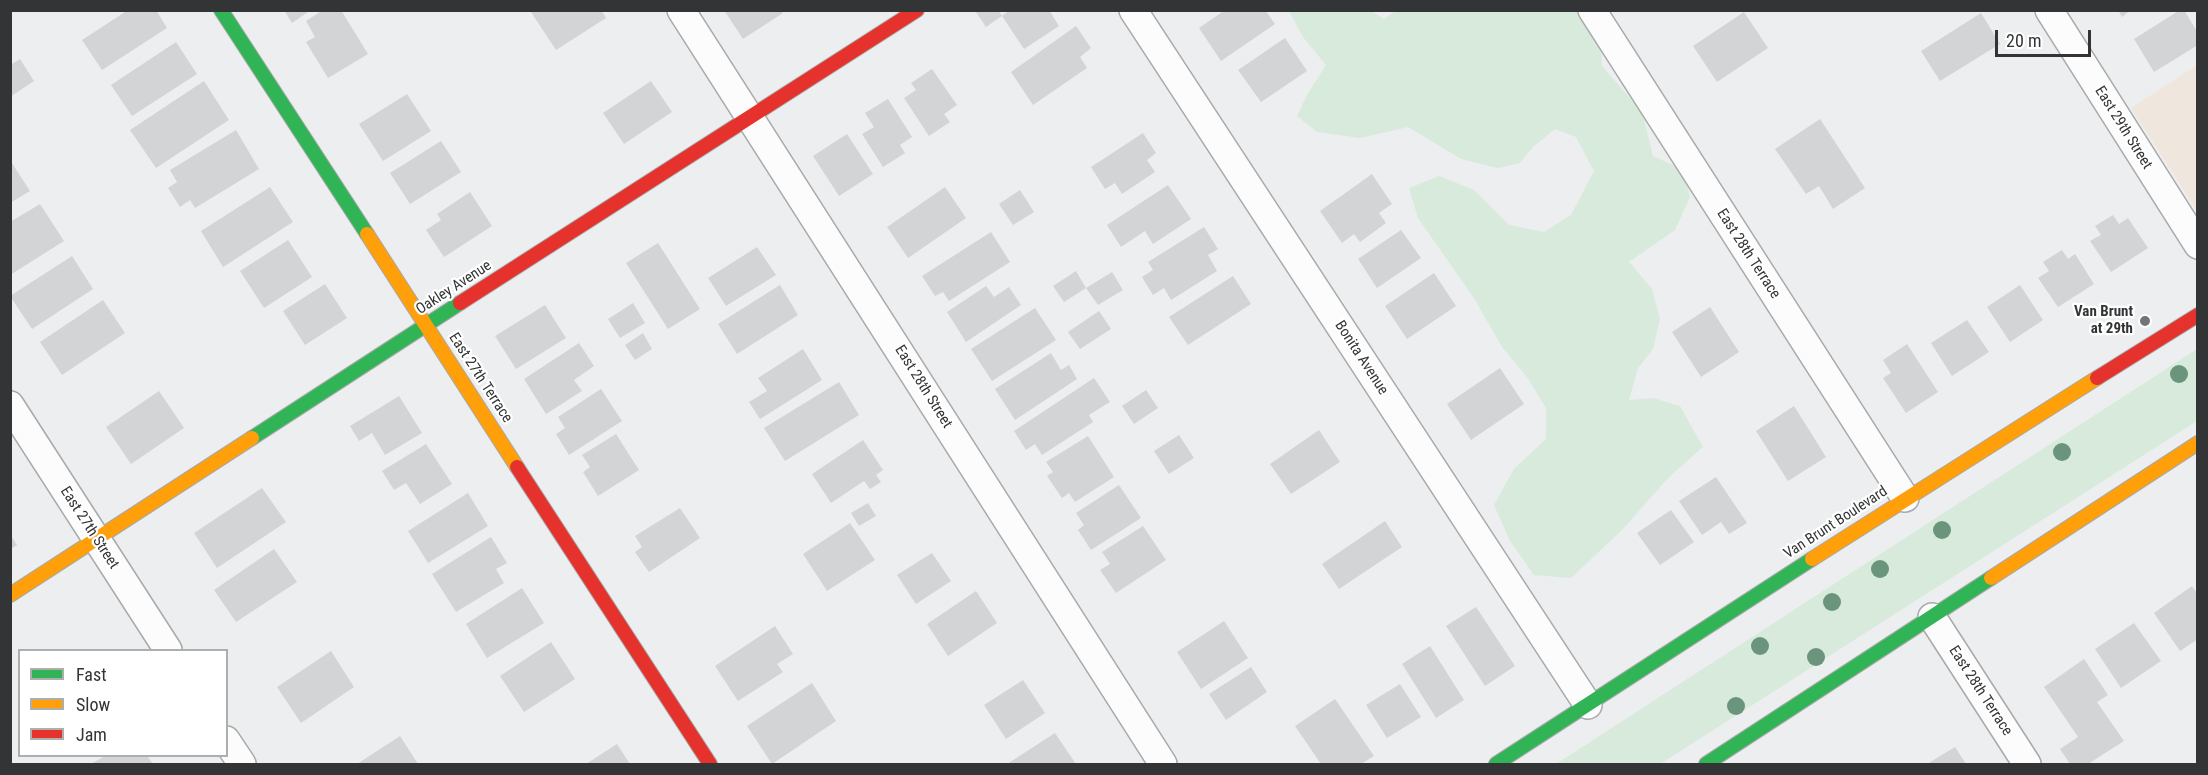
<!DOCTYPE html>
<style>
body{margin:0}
#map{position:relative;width:2208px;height:775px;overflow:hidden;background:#eceef0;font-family:"Roboto Condensed",sans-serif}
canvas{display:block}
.frame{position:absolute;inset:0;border:12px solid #333435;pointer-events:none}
.legend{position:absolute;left:18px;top:649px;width:210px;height:108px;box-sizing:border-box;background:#fff;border:2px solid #adaeae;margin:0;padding:8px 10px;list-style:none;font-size:18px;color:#333435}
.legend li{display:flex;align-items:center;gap:12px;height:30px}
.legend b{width:30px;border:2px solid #adaeae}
.scale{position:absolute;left:1995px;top:30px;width:96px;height:27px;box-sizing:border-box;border:3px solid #333435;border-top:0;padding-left:8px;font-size:18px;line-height:21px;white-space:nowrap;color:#333435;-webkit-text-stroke:4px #fff;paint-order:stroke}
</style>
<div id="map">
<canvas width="2208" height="775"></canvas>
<div class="frame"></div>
<ul class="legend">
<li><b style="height:8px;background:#30b455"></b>Fast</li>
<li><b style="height:8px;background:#ff9f0a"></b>Slow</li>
<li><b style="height:8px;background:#e5322d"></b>Jam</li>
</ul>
<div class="scale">20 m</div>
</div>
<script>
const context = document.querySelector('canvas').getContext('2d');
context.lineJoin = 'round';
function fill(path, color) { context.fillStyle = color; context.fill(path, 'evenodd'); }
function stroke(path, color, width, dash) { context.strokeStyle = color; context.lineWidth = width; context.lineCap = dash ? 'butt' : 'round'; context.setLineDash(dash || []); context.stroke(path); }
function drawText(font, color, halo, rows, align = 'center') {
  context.font = font + ' "Roboto Condensed",sans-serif'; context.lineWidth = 4.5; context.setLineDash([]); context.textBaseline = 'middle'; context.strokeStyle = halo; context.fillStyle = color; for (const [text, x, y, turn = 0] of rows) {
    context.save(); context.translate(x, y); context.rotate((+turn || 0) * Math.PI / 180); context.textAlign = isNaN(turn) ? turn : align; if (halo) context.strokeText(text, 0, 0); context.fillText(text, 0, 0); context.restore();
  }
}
const commercial = new Path2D(`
 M2197,65v146l-66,-103z`);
const green = new Path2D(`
 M1397,10l187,1 17,27 1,28 40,46 11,44 24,11 10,17 3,13 -15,33 -46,32 23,27 8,30 -7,30 -15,19 -9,32 24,-2 27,8 23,41 -34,30 -46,52 -52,49 -37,-3 -24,-34 -16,-36 20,-36 32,-30v-31l-19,-31 -25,-30 -28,-49 -56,-80 -9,-30 30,-12 35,14 35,35 35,7 27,-17 23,-44 -18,-34 -21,-8 -21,17 -14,17 -22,5 -37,-9 -53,-32 -48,11 -43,-6 -20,-16 11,-23 18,-28 -23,-28 -14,-26h82l13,8z
 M2197,349v72l-537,343h-104z`);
const building = new Path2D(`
 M128,10h28l11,18 -65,42 -20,-30z
 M284,10h27l-19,13z
 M323,10h18l27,44 -40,24 -22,-36 9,-5 -9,-16z
 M534,10h67l5,8 -50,32 -25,-38z
 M724,10h57l2,3 -40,26z
 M979,10h19l4,6 -16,11 -10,-15z
 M1010,10h39l10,16 -35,23 -22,-33z
 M1225,10h40l10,14 -54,37 -22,-33z
 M2118,10h13l-9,7z
 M2180,10h4l14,23v12l-44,27 -20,-33z
 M1744,12l24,36 -51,34 -24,-36z
 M1981,13l19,31 -60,37 -19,-30z
 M1076,26l15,22 -11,9 7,11 -54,37 -22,-33z
 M1285,38l22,33 -46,31 -23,-32z
 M176,42l21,32 -65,42 -21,-31z
 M20,59l14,22 -24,16v-32z
 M932,69l25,36 -13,9 6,8 -21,14 -25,-38 12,-8 -5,-7z
 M204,81l25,39 -73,48 -26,-38z
 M651,81l21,31 -48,32 -21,-31z
 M407,94l24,37 -48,30 -24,-37z
 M888,99l24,38 -12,8 5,8 -22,14 -21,-33 12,-7 -9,-14z
 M1820,119l45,69 -32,21 -14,-23 -13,8 -31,-45z
 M236,130l23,39 -64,39 -5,-8 -10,7 -12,-19 9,-6 -7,-12z
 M1143,133l13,20 -9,7 8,12 -33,22 -7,-11 -10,6 -14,-22z
 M847,134l26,40 -34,22 -26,-40z
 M441,141l20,31 -51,32 -20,-31z
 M10,160l20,31 -20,12z
 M1372,174l20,30 -13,9 7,10 -26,19 -6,-8 -12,9 -22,-32z
 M1168,185l23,34 -38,25 -8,-13 -24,16 -14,-22z
 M270,187l23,35 -70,45 -22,-36z
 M945,187l21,31 -58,40 -21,-31z
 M1020,190l14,22 -21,13 -14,-21z
 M470,192l22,34 -48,31 -18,-27 15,-10 -4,-6z
 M40,204l24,37 -54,34v-53z
 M2113,215l6,9 9,-6 20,30 -37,24 -21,-31 11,-6 -6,-9z
 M1204,227l14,22 -10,6 9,16 -46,29 -7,-12 -11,7 -11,-18 11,-7 -5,-8z
 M1401,230l20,28 -44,30 -19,-29z
 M991,232l19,30 -61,39 -6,-9 -8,4 -13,-20z
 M288,240l24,37 -48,31 -24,-37z
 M658,243l42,66 -32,20 -42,-66z
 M757,247l19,28 -50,31 -18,-28z
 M2062,250l6,9 7,-5 19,30 -36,23 -20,-29 11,-7 -6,-9z
 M72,256l21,33 -61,40 -22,-33z
 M1076,271l10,17 -22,14 -11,-16z
 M1112,272l11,18 -25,15 -12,-17z
 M1434,273l22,33 -49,33 -22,-33z
 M1233,276l18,28 -63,41 -19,-28z
 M325,284l22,34 -42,27 -22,-34z
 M780,285l18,30 -61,39 -19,-30z
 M2020,285l23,35 -33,22 -23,-35z
 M986,286l8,11 15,-10 12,18 -55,37 -19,-30z
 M103,300l22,33 -63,42 -22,-33z
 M633,303l12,20 -25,15 -12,-19z
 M545,305l21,33 -50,31 -21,-33z
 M1710,307l29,45 -38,25 -29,-45z
 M1035,308l21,32 -64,41 -21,-32z
 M1099,311l12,18 -31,20 -12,-17z
 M1967,320l22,32 -37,24 -21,-33z
 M643,333l9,16 -17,11 -10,-15z
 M579,343l15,23 -20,14 8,11 -36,23 -22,-35z
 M1907,344l31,48 -32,21 -23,-35 8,-5 -8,-13z
 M803,349l19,31 -62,39 -11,-17 18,-11 -9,-13z
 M1051,353l10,17 8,-5 8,14 -62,41 -20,-31z
 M1500,368l24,36 -53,36 -24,-36z
 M1094,378l16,24 -21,13 4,7 -51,33 -7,-11 -9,6 -12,-19z
 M839,382l20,33 -74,46 -21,-33z
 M601,389l21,32 -53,34 -13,-21 9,-6 -7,-11z
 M1146,390l12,18 -24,16 -12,-18z
 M159,391l25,37 -53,36 -25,-37z
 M399,396l23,37 -37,22 -13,-22 -13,8 -9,-15z
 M1794,406l32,51 -38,24 -32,-50z
 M1319,430l21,32 -49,32 -21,-30z
 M616,434l23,36 -41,26 -15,-24 7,-5 -8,-12z
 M1179,435l15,23 -25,16 -15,-23z
 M1088,436l26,41 -39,25 -6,-9 -7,5 -15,-22 6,-4 -7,-10z
 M863,440l20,30 -7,5 5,7 -11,7 -6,-8 -33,22 -19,-29z
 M426,444l26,40 -32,20 -14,-21 -12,7 -12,-19z
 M1716,477l31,46 -18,11 -8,-12 -19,13 -23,-34z
 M1119,485l22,33 -50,32 -13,-20 6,-5 -8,-12z
 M262,488l24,34 -69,46 -23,-35z
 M468,493l20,33 -60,37 -20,-32z
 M868,503l8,13 -17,10 -8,-13z
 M680,508l20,30 -51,34 -14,-20 7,-5 -7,-11z
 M1671,510l23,32 -34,23 -23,-32z
 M1385,521l17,26 -63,42 -17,-25z
 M850,523l25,37 -48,31 -24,-37z
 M1143,526l23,34 -50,33 -16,-23 10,-6 -8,-12z
 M10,534l7,11 -7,4z
 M491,537l16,26 -11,6 8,14 -48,29 -24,-38z
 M274,549l23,33 -61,40 -22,-32z
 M932,553l19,28 -35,23 -19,-29z
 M2192,586l6,9v44l-18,12 -26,-38z
 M522,588l22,35 -57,35 -21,-34z
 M976,591l21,32 -49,33 -21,-32z
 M1476,607l39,59 -30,20 -39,-60z
 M1224,621l24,37 -47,31 -24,-37z
 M2134,623l27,38 -40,27 -26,-39z
 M775,626l18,28 -16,10 6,8 -45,29 -23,-35z
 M551,642l24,37 -51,33 -24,-36z
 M1430,646l34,54 -28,18 -34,-54z
 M331,651l23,36 -53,36 -24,-36z
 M2084,659l24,36 -11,7 27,39 -36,23h-18l-10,-15 18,-12 -34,-50z
 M1251,667l16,25 -41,28 -17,-26z
 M1023,680l22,33 -39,26 -22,-34z
 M812,683l24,38 -64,43 -25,-38z
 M1400,684l21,33 -34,21 -21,-33z
 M1335,699l39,57 -13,8h-40l-26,-38z
 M1055,733l21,31h-69z
 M400,736l18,28h-61z
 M617,744l13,20h-44z
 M1955,747l11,17h-39z
 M105,756h42l6,8h-62z`);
const street = new Path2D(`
 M681,10l482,754
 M1133,10l455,695
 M1592,10l313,488
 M2049,10l149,235
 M10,405l158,245
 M1932,617l95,147
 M226,740l16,24`);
const fast = new Path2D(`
 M221,10l146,224
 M252,438l208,-135
 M1496,764l316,-205
 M1706,764l285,-186`);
const slow = new Path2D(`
 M367,234l150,233
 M1812,559l285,-181
 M1991,578l207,-135
 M10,595l242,-157`);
const jam = new Path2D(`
 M460,303l457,-293
 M2097,378l101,-63
 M517,467l193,297`);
const trees = [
 [2179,374],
 [2062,452],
 [1942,530],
 [1880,569],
 [1832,602],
 [1760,646],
 [1816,657],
 [1736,706]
];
const markers = [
 [2145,321,6,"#747576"]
];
const streetNames = [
 ["East 29th Street",2123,128,58],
 ["East 28th Terrace",1748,254,57],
 ["Oakley Avenue",454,288,-33],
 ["Bonita Avenue",1361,358,57],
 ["East 27th Terrace",480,378,57],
 ["East 28th Street",923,387,58],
 ["Van Brunt Boulevard",1836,523,-33],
 ["East 27th Street",89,528,57],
 ["East 28th Terrace",1980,691,57]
];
const poiNames = [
 ["Van Brunt",2133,312],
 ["at 29th",2133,329]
];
fill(commercial, '#efe7de');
fill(green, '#d8eadc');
fill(building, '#d3d4d6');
stroke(street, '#a8a9aa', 30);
stroke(fast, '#a8a9aa', 16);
stroke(slow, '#a8a9aa', 16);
stroke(jam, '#a8a9aa', 16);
stroke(street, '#fcfcfd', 27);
stroke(fast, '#30b455', 14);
stroke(slow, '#ff9f0a', 14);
stroke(jam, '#e5322d', 14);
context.fillStyle = '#6b947c';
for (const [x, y] of trees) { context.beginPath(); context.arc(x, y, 9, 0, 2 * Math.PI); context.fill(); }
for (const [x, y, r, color] of markers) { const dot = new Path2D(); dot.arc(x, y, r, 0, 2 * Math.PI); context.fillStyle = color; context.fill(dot); stroke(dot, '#fff', 2); }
drawText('15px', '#333435', '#fff', streetNames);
drawText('bold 15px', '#333435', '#fff', poiNames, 'right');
</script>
